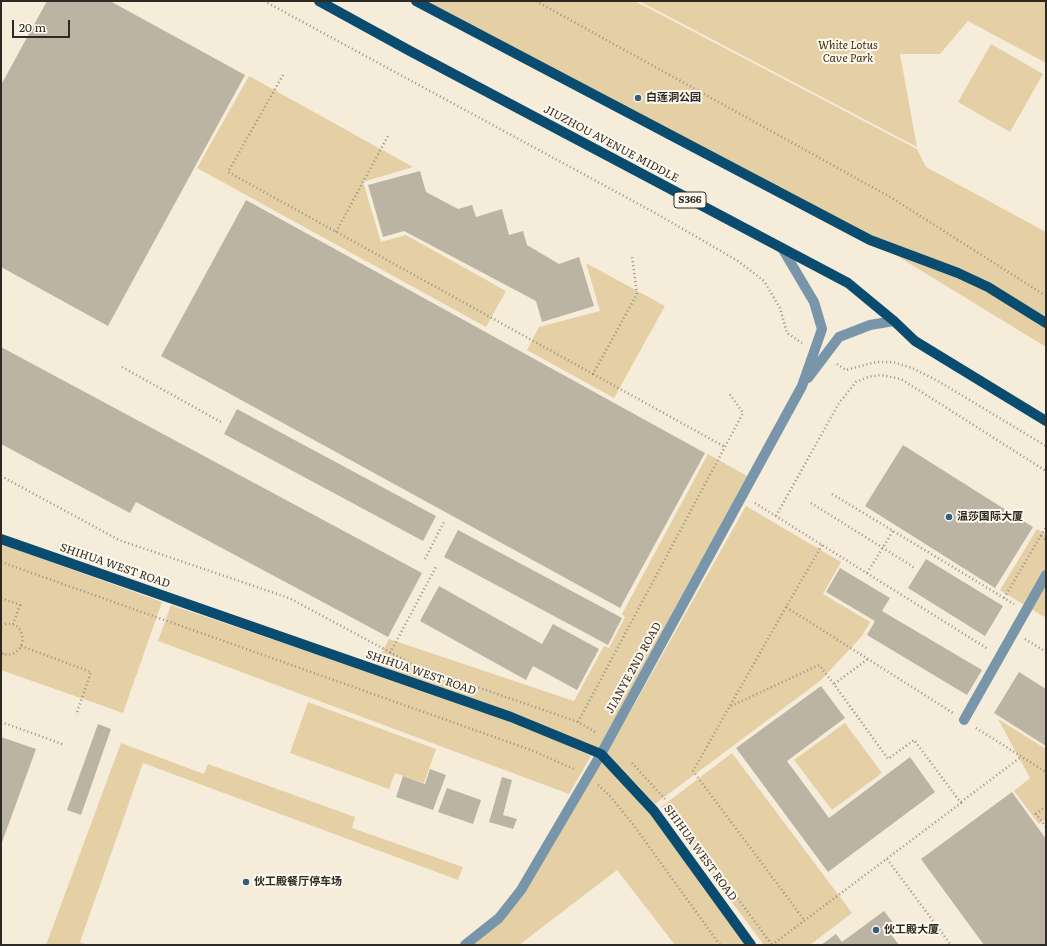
<!DOCTYPE html>
<meta charset="utf-8">
<style>
body{margin:0}
#map{position:relative;width:1047px;height:946px;overflow:hidden;background:#f5ecda;font-family:Literata,serif}
canvas{display:block}
.frame{position:absolute;inset:0;border:2px solid #2d2a23;pointer-events:none}
.scale{position:absolute;left:12px;top:20px;width:58px;height:18px;box-sizing:border-box;border:2px solid #2d2a23;border-top:0;padding-left:5px;font-size:12px;line-height:14px;white-space:nowrap;color:#2d2a23;-webkit-text-stroke:3px #fff9ef;paint-order:stroke}
</style>
<div id="map">
<canvas width="1047" height="946"></canvas>
<div class="frame"></div>
<div class="scale">20 m</div>
</div>
<script>
const context = document.querySelector('canvas').getContext('2d');
context.lineJoin = 'round';
function fill(path, color) { context.fillStyle = color; context.fill(path, 'evenodd'); }
function stroke(path, color, width, dash) { context.strokeStyle = color; context.lineWidth = width; context.lineCap = dash ? 'butt' : 'round'; context.setLineDash(dash || []); context.stroke(path); }
function drawText(font, color, halo, rows, align = 'center') {
  context.font = font + ' Literata,"Noto Sans SC",serif'; context.lineWidth = 4; context.setLineDash([]); context.textBaseline = 'middle'; context.strokeStyle = halo; context.fillStyle = color; for (const [text, x, y, turn = 0] of rows) {
    context.save(); context.translate(x, y); context.rotate((+turn || 0) * Math.PI / 180); context.textAlign = isNaN(turn) ? turn : align; if (halo) context.strokeText(text, 0, 0); context.fillText(text, 0, 0); context.restore();
  }
}
const green = new Path2D(`
 M417,1h218l282,148 9,18 120,65v115l-175,-107z
 M639,1h407v62l-78,-42 -28,33h-40l17,93z
 M991,44l52,30 -33,58 -52,-30z
 M249,76l164,91 -50,15 18,60 25,-7 100,56 -20,36 -289,-159z
 M586,263l79,43 -51,92 -87,-48 12,-23 61,-16z
 M708,454l39,22 -149,273 -222,-85 13,-25 185,62 30,-55 5,2 16,-31 -3,-3z
 M746,506l95,56 -18,32 47,28 -8,14 -42,45 -165,123 -48,-51z
 M1037,529l9,6v79l-2,3 -44,-27z
 M1,544l161,58 -39,111 -122,-43z
 M171,605l344,117 76,34 -22,38 -411,-153z
 M308,702l128,47 -12,34 -29,-10 -6,16 -99,-36z
 M998,719l48,30v70l-7,5 -25,-33 16,-13z
 M845,723l37,50 -50,37 -38,-50z
 M121,743l83,31 4,-10 147,53 -3,11 111,39 -5,13 -315,-117 -63,179 7,3h-41z
 M732,753l120,160 -42,32h-46l-103,-138z
 M601,755l53,56 97,134h-76l-58,-75 -98,75h-54l35,-27z`);
const building = new Path2D(`
 M47,1h63l135,74 -137,251 -107,-59v-182z
 M420,171l6,21 32,17 14,-4 4,12 26,-8 7,26 14,-4 4,14 32,19 20,-7 15,49 -52,16 -6,-21 -132,-70 -21,6 -15,-52z
 M246,200l459,253 -85,155 -459,-252z
 M1,347l421,226 -34,64 -252,-135 -6,11 -129,-69z
 M237,409l199,107 -13,25 -199,-107z
 M903,445l130,82 -38,61 -130,-82z
 M458,530l164,88 -14,27 -164,-88z
 M926,559l77,47 -18,30 -77,-48z
 M840,568l50,30 -8,13 100,59 -15,25 -100,-60 8,-14 -49,-29z
 M439,586l103,58 11,-20 46,25 -22,41 -44,-24 -7,14 -106,-59z
 M1019,672l27,17v57l-52,-33z
 M821,686l24,32 -58,43 42,57 81,-61 25,35 -107,80 -92,-124z
 M98,724l13,5 -30,86 -14,-5z
 M1,737l35,12 -35,96z
 M430,769l16,6 -13,35 -37,-13 7,-21 22,8z
 M502,777l10,3 -9,35 14,4 -4,10 -24,-7z
 M447,788l34,12 -8,24 -35,-12z
 M1012,792l34,47v106h-62l-63,-86z
 M884,911l13,17 -7,5 9,12h-78l15,-11 6,8z`);
const path = new Path2D(`
 M264,1l393,213 81,47 26,20 16,27 7,25 15,10
 M536,1l356,197 154,98
 M283,75l-55,97 365,202 44,-80 -5,-38
 M336,232l53,-98
 M837,364l9,6 30,-8h17l19,6 26,13 108,65
 M122,367l99,55
 M593,374l132,73
 M1,476l118,64 170,58 125,67 164,57 19,11
 M832,494l182,110
 M755,503l233,146
 M811,503l104,65
 M776,516l63,-113 17,-21 12,-5 13,-2 20,4 145,92
 M1041,536l5,4
 M822,545l-36,62 167,106
 M425,559l20,-39
 M1,562l530,188 45,20
 M867,573l26,-42
 M1,598l19,7 -7,19
 M1004,598l42,-71
 M786,607l-93,164 112,150
 M1,625c29,-10 28,38 0,28
 M1025,639l21,13
 M21,646l70,26 -15,43
 M390,653l47,-88
 M1,658l2,-5
 M731,706l88,-41 15,19
 M1,722l64,23
 M578,722l165,-309 -14,-20
 M976,728l70,44
 M632,763l33,36
 M598,785l11,10 23,28 88,122
 M961,802l60,-45
 M1046,806l-10,8 10,13
 M887,859l64,86
 M733,892l39,53
 M772,945l189,-142 -47,-63 -26,19 -54,-75 34,-25`);
const minor = new Path2D(`
 M808,378l31,-41 31,-12 24,-4
 M964,720l82,-145
 M465,945l34,-27 22,-28 80,-136 201,-368 20,-57 -8,-27 -32,-54`);
const major = new Path2D(`
 M319,1l91,50 438,232 46,38 21,20 131,80
 M416,1l454,239 88,33 30,14 58,36
 M1,539l510,178 90,37 53,57 97,134`);
const markers = [
 [638,98,4,"#30607e"],
 [949,517,4,"#30607e"],
 [246,882,4,"#30607e"],
 [876,930,4,"#30607e"]
];
const shields = [
 [690,200,32]
];
const shieldNames = [
 ["S366",690,200]
];
const parkNames = [
 ["White Lotus",848,46],
 ["Cave Park",848,59]
];
const poiNames = [
 ["白莲洞公园",646,98],
 ["温莎国际大厦",957,517],
 ["伙工殿餐厅停车场",254,882],
 ["伙工殿大厦",884,930]
];
const streetNames = [
 ["JIUZHOU AVENUE MIDDLE",611,144,28],
 ["SHIHUA WEST ROAD",115,566,19],
 ["JIANYE 2ND ROAD",634,668,-61],
 ["SHIHUA WEST ROAD",421,673,19],
 ["SHIHUA WEST ROAD",700,853,54]
];
fill(green, '#e5d0a6');
fill(building, '#bcb4a3');
stroke(path, '#979184', 2.5, [1, 3]);
stroke(minor, '#7895a9', 10);
stroke(major, '#094c6f', 10);
for (const [x, y, r, color] of markers) { const dot = new Path2D(); dot.arc(x, y, r, 0, 2 * Math.PI); context.fillStyle = color; context.fill(dot); stroke(dot, '#fff9ef', 1.5); }
for (const [x, y, w] of shields) { const box = new Path2D(); box.roundRect(x - w / 2, y - 8, w, 16, 3); context.fillStyle = '#fff9ef'; context.fill(box); stroke(box, '#2d2a23', 1); }
drawText('bold 10px', '#2d2a23', null, shieldNames);
drawText('italic 11px', '#3a2c0b', '#fff9ef', parkNames);
drawText('bold 11px', '#2d2a23', '#fff9ef', poiNames, 'left');
drawText('11px', '#2d2a23', '#fff9ef', streetNames);
</script>
